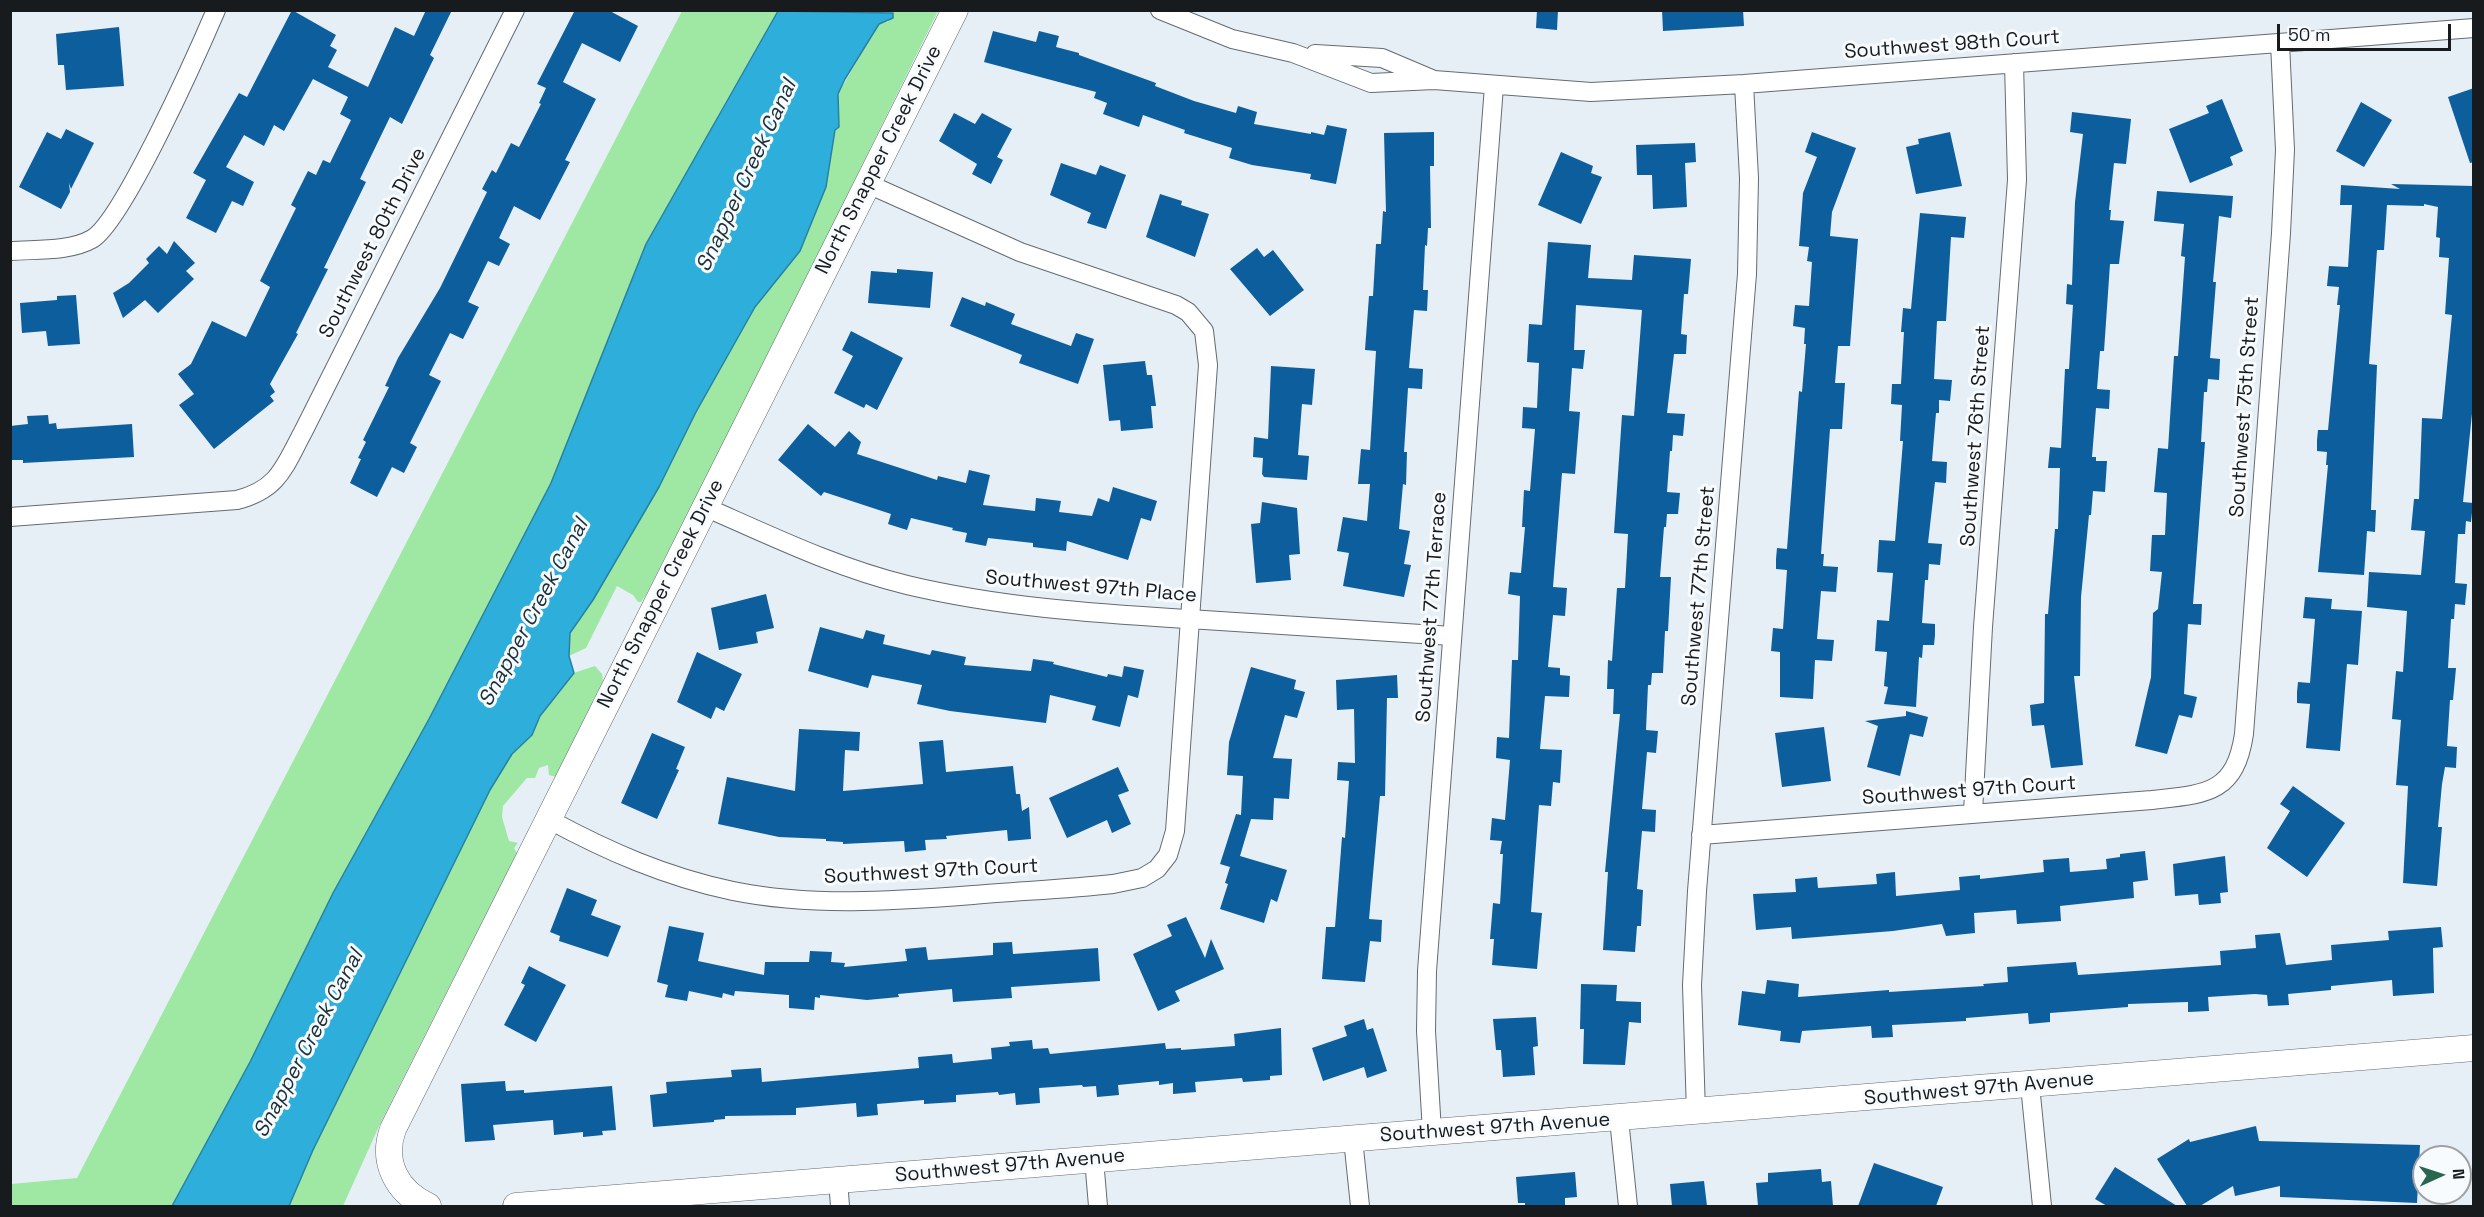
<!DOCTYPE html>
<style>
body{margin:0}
#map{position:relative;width:2484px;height:1217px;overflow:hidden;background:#e6eef6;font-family:"Space Grotesk",sans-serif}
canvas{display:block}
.frame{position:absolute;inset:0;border:12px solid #181b1e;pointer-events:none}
.north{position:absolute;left:2412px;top:1145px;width:60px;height:60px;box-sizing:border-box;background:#f7fbfe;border:2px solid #9ea1a4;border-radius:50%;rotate:87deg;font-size:16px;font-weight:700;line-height:24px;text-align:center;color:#181b1e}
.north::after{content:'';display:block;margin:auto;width:21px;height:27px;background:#2a6550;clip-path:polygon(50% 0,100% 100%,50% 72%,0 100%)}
.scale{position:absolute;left:2277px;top:24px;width:174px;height:27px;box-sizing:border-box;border:3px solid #181b1e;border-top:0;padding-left:8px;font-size:18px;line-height:21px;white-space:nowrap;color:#181b1e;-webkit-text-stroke:4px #f7fbfe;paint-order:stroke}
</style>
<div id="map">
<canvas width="2484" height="1217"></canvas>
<div class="frame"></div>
<div class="north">N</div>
<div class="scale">50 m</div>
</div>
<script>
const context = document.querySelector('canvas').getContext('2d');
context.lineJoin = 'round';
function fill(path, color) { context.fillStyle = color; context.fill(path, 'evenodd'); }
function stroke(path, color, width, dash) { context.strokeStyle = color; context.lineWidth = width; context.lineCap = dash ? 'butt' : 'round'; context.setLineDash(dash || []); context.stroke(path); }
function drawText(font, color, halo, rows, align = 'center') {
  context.font = font + ' "Space Grotesk",sans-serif'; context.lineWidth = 6; context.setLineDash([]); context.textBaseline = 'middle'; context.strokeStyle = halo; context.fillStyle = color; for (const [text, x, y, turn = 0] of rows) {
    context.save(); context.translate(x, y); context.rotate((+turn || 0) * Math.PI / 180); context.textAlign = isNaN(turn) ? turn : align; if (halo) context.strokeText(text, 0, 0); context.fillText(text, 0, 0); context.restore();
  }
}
const green = new Path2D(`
 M682,11h96l-57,99 -37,70 -88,195 -45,108 -122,236 -96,174 -83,169 -78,144h-161v-22l66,-6z
 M891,11h47l-142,288 -150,296 -5,7h-3l-5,-7 -16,-9 -31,62 -17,8 1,-22 23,-34 66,-113 37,-75 59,-105 45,-56 26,-64 9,-57 4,-9 -1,-27 41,-71 9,-1z
 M595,666l7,8 1,7 -47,96 -7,-2 -1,-10 -9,3 -4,10h-8l-24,28 -1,11 7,24 9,2 -4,5 3,5 -137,271 -37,82h-54l24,-56 177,-360 22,-36 20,-19 8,-19 34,-43z`);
const water = new Path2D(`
 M778,11l115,2v5l-14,6 -34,55 -7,15 1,33 -4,3 -9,57 -26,64 -45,56 -59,105 -37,75 -66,113 -23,33 -1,23 5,17 -34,43 -8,19 -20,19 -22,36 -177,360 -24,56h-117l78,-144 83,-169 96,-174 122,-236 95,-239z`);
const building = new Path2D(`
 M292,10l44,25 -6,11 7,4 -9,17 40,20 27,-60 19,9 12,-26h26l-22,45 4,3 -32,66 -12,-7 -30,62 6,3 -42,86 4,1 -32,64 2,1 -28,50 5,8 -5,4 4,5 -60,48 -35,-44 15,-11 -16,-20 13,-10 21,-43 34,16 24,-50 -10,-6 36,-73 -5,-3 17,-34 8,4 7,-15 7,3 21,-43 -11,-6 8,-17 -35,-18 -29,52 -10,-6 -10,21 -20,-11 -18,32 28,15 -11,24 -11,-5 -16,32 -30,-15 20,-38 -13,-7 46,-80 8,4z
 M575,10h33l30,16 -18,36 -38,-19 -19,39 33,17 -31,61 5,2 -30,58 -26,-14 -15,32 11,6 -11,22 -11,-5 -20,41 11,5 -16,32 -13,-6 -21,42 12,6 -31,62 7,4 -13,26 -12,-6 -15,30 -27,-14 11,-24 -3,-1 8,-16 -3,-2 26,-53 -4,-1 13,-28 42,-70 47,-96 -5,-3 10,-19 4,3 15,-30 8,4 22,-43 -2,-1 7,-15 -9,-4z
 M1537,10h21l-1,20 -21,-2z
 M1662,10h81l1,16 -81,5z
 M119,27l5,59 -58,4 -2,-25h-6l-2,-31z
 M993,31l43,11 3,-11 20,5 -3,11 23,6v2l77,28 -1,3 39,15 42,12 2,-7 19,6 -3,12 57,10v-2l13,3 3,-10 20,4 -11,55 -26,-5 1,-5 -59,-9 -23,-7 3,-10 -48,-15 1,-3 -42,-15 -4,12 -36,-13 4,-11 -13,-5 2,-6 -112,-30z
 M2474,88v74l-4,1 -22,-66z
 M2222,99l21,52 -13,6 3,8 -43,18 -21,-54 40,-16 -3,-7z
 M2361,102l31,18 -28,47 -28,-16z
 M2072,112l59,7 -5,45 -12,-1 -5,47h2l-1,10 14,1 -5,43h-9l-6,87h-4l-3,38 13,1 -1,19 -13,-1 -4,49h4v4h11l-2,31 -12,-1 -2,24h-2l-8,82 -1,79h-6l9,89 -32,3 -7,-43 -12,1 -2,-21 14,-2 1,-89h3l7,-85h3l2,-61h-12l2,-21 11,1 4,-79h4l4,-64 -7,-1 1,-20 5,1 3,-83 8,-68 -13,-2z
 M954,113l21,11 7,-11 30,16 -15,28 6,3 -12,24 -19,-10 5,-10 -38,-23z
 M66,129l28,14 -23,46 -2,-6 1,9 -9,17 -42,-22 28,-55 14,7z
 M1434,132v34h-4l1,62h-3l-1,18 -2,-1 -2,45h5l-1,21 -13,-1 -5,58 14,1 -1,20 -14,-1 -4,64h3l-1,33 -3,-1 -4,45 11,2 -6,33 7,1 -7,32 -61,-11 6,-33 -12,-2 6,-34 24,4 3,-37h-12l3,-35 9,1 6,-99 -11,-1 4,-54h4l3,-52h5l2,-33 3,1 -2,-79z
 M1812,132l44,16 -24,64 -2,24 28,3 -8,107h-12l-3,37h10l-3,46h-12l-9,125h3l-1,12 15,1 -2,25 -15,-1 -4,48 17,1 -2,21 -17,-1 -2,39 -33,-2v-45l-9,-1 2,-23 10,1 4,-59 -11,-1v-10l1,-11 10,1 12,-158 3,1 4,-48h-2l1,-16 -12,-2 2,-21 14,1 3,-44 -5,-1 2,-14 -10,-1 4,-53 14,-36 -12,-5z
 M1950,132l12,54 -46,8 -10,-47 13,-3 -1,-5z
 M1695,143l1,19 -11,1 2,44 -34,2 -1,-34h-15l-1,-30z
 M1561,152l32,14 -2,7 11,4 -21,47 -43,-19z
 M1061,163l35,12 4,-10 26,10 -20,54 -19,-6 4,-10 -41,-18z
 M2391,184l83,2v208l-11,108 10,1 -2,19 -5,-1 -1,13h-7l-3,49 12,1 -2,21 -10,-1 -1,15h-3l-3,49h8l-3,32h-3l-3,46 10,1 -1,21 -11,-1 -3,17 -4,43h4l-5,59 -34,-3 5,-97 -12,-1 5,-65 -9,-1 4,-48 7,1 4,-61 -40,-4 2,-35 52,3 4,-44 -14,-1 3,-31h5l3,-81 20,1 10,-104 -7,-1 4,-56 -10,-1 1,-19 -4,-1 2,-30 -14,-3v2l-37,-1 -3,45h-7l-8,114 8,1 -6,145h5l-1,22 -8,-1 -3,44 -46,-3 10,-107h-2l1,-13 -10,-1v-11l1,-10h10l12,-125h-3l2,-18 -12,-1 2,-20 19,1 4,-62h-12l1,-20 59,4z
 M2157,191l76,5 -2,22 -12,-2 -6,66h3l-6,76 10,1 -1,21 -11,-1 -1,13h-3l-3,50h4l-12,162h9l-1,21 -13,-1 -4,70 13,3 -5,21 -13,-3 -12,39 -32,-8 16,-69 2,-64 5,-4 4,-37 -12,-1 2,-36h13l2,-42 -13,-1 4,-44 10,1 6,-93h4l7,-99 -4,-1 3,-32 -30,-3z
 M1160,194l22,7 -1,4 28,9 -14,43 -49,-20z
 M1920,213l46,4 -2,21 -13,-1 -5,84h-9l-3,58 18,1 -2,21 -11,-1v13h-3l-4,48 15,1 -1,21 -11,-1 -7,61 14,1 -2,21 -11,-1 -1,16h-3l-3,43 13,1v11l-1,10h-11l-1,13 -3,-1 -3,50 -32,-3 4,-17 -4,-1 3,-34 -12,-1 2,-31 12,1 4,-48 -16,-1 2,-32 16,1 8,-100h-3l2,-36 -11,-1 1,-20h9l3,-52h-3l2,-24 8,1z
 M174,241l21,22 -9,8 8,8 -36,34 -13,-13 -22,18 -10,-25 16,-10 20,-20 -3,-4 13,-13 8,8z
 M1548,242l43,3 -3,33 44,2 2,-25 57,4 -3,35h-4l-3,40 6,1 -1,19h-12l-7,59 18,1 -2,22 -10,-1 -1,16h-2l-3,41 13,1 -2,21h-11l-1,13h-2l-4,50h11l-3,54h-3l-2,42h-11l-1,12h-3l-2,45 12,1 -2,22 -9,-1 -5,57 14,1 -1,22 -13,-1 -5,58 6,1 -2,36h-4l-2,26 -32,-2 5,-78h-3l15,-158h-7l1,-25h-7l1,-29 4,1 5,-73h8l3,-54 -14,-1 8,-118 12,1 8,-106 -66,-5 -2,45h11l-2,19 -11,-1 -3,43 11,1 -5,62 -13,-1 -9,114 14,1 -2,28 -12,-1 -5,52 12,1v7l10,1 -1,21 -24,-1 -5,53 22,1 -2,33 -7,-1 -2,24 -12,-1 -8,107 11,1 -5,56 -45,-4 2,-26h-4l3,-36 7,1 3,-50h-3l2,-13 -12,-1 2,-22 13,2 5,-60 -14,-2 1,-21 12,1 3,-78h6l2,-64 -12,-2 2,-22 11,1 4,-46h-3l2,-37 6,1 5,-62 -13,-1 1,-21 14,1 2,-45 -12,-1 2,-38 13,1z
 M1257,248l7,9 9,-7 31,40 -34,26 -40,-47z
 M897,269l36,3 -3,36 -62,-5 3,-32 26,2z
 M76,295l4,49 -32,2 -2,-15 -24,2 -2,-30 37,-3v-4z
 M962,297l23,9 1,-4 29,12 -4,10 60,22 5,-13 18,6 -16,45 -59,-21 3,-8 -72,-29z
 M851,331l52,27 -26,52 -11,-6 -2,4 -30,-15 19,-37 -11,-6z
 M1145,361l2,14h5l4,31h-5l2,22 -32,3 -1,-11 -11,1 -6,-56z
 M1271,366l44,3 -3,36 -10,-1 -4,51 11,1 -2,24 -43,-3 -2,-3 1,-16 -10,-1 1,-20 14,2z
 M48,415l1,9 7,-1 1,6 75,-5 2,33 -111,6v-3h-13v-34l18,-2 -1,-8z
 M808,424l27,23 14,-16 12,11 -4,12 80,26 1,-4 28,7 3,-13 21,5 -7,30 52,6 1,-13 25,3 -2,11 33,4 6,-18 11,4 4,-15 44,14 -6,20 -10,-3 -13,42 -61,-19 -1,10 -33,-4v-4l-45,-5 -2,8 -21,-4 2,-9 -15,-3 1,-2 -42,-10 -4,12 -19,-6 3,-10 -67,-22 -3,4 -43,-36z
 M1262,502l35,6 3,46 -11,1 2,25 -35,3 -5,-59 9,-1z
 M766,594l8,34 -18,4 2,11 -39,7 -8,-42z
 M2305,597l27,2 -1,10 31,2 -4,54 -11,-1 -7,87 -34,-3 4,-44 -13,-1v-11l1,-10 12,1 5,-64 -12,-1z
 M820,627l43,12 3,-9 19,5 -2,9 47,11 2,-5 34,7 -2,8 67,6 2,-12 21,3 -1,2 54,13 1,-3 14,3 2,-11 20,4 -6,28 -10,-3 -8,32 -28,-7 4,-14 -46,-11 -4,28 -96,-12 -33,-7 5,-19 -50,-10 -4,13 -60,-17z
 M697,652l45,22 -18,37 -8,-4 -5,12 -34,-17z
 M1251,667l45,13 -2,9 11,3 -8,26 -12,-3 -12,43 19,1 -3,40 -15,-1 -1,22 -22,-1 -11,37 47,14 -10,32 -6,-3 -7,24 -44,-14 8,-25 -3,-1 5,-16 -10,-3 16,-50 5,1 2,-39 -16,-1 2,-33z
 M1397,675l1,23h-11l-2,98h-5l-11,123 13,1 -1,22 -11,-1 -5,41 -43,-3 4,-52h9l7,-90 3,1 4,-57 -12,-1 1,-18 17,1 -1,-54 -17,1 -1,-30z
 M1906,711l22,6 -5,20 -13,-3 -10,42 -33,-9 11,-41 -13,-5 41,-5z
 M1824,727l7,54 -49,6 -7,-54z
 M799,729l61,3 -1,19 -14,-1 -2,41 80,-7 -4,-42 24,-2 3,32 67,-6 3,28h4l2,17 7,-4 2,32 -23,2 -1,-11 -61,6 1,3 -22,1 1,10 -21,2 -1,-11 -61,3v-2l-17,-1v-2l-47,-2 -61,-13 9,-47 68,14z
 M652,733l33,14 -9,22 3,1 -22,49 -36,-16z
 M1118,767l11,24 -11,4 13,29 -19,9 -5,-13 -40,18 -18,-40z
 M2293,786l52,37 -38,54 -40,-29 23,-37 -10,-7z
 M2145,851l3,29 -15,2 1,16 -74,8 1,15 -44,3 -1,-14 -42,3 1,20 -29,3 -4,-12 -49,7 -101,8 -1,-12 -35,3 -3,-36 43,-2 -1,-13 22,-2 1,11 59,-4 -1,-10 19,-2 1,24 64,-6 -1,-13 21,-2v4l64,-7 -1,-12 26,-2 1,14 37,-3 -1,-10 14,-2v-3z
 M2225,856l3,36 -8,1 1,10 -22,2 -1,-11 -23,2 -2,-32z
 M567,888l30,12 -6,15 30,11 -13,31 -49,-16 1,-5 -10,-4z
 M1186,917l19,41 6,-19 13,30 -49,22 5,10 -22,10 -25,-57 39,-18 -5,-11z
 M669,926l35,7 -6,28 66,14 1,-13h44l1,-11 22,1 -1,10 14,1 -1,4 63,-6 -2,-12 21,-2 2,13 65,-5v-12l19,-1 1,12 85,-6 2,33 -89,6 1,11 -59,4 -1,-13 -54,5 1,3 -32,3 -47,-5v3l-5,-1 -1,13 -25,-2v-13l-54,-4 -1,5 -11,-3 -1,5 -33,-7 -2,10 -22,-4 3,-12 -11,-3z
 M2441,927l2,20 -10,1 1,45 -41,3 -1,-16 -61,6v4l-43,4 1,11 -21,1 -1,-11 -12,-1 -47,3 1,14 -21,1v-10l-60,2v3l-78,6v9l-21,2 -1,-11 -62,5v3l-74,4 1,12 -21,1 -1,-12 -69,5 -2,12 -20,-2 1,-10 -43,-6 4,-34 23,3 2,-14 32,4 -1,13 91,-7v2l95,-6 -1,-2 25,-2 -1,-15 69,-5 2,13 143,-10 -1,-14 36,-3 -1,-13 25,-2 6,32 46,-5 -1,-15 58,-5 -1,-9z
 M529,966l37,19 -30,57 -32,-17 21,-40 -4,-2z
 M1581,984l36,1 -1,16 25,1v21l-12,-1 -4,43 -42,-1 1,-35h-4z
 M1536,1017l2,29 -5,1 2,28 -32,2 -2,-27h-5l-3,-31z
 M1364,1019l3,11 6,-2 14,43 -20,7 -3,-11 -41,14 -11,-33 35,-12 -3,-10z
 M1281,1028l1,47 -12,1v4l-27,2 -1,-4 -47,4 1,10 -23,2v-11l-14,2v-4l-41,4 1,10 -22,2 -1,-11 -13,1 -1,-2 -43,3 1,15 -24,2 -1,-12 -16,2 -1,-3 -42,3v7l-32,2v-4l-47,4 1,11 -21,2 -1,-14 -60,5v7l-71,1v3l-11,1v2l-61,5 -3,-32 17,-2 -1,-11 66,-5 -1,-7 30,-2 1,14 157,-14 -1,-11 34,-3 1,9 39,-4 -1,-11 19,-2 -1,-4 23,-2 1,9 15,-1 2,6 115,-11 1,6 15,-1v2l54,-4 -1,-12z
 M505,1081l1,10 18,-1v3l88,-7 4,44 -14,1 1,4 -20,2v-5l-29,3 -1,-15 -60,5 2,15 -30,2 -4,-58z
 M2256,1126l3,15 161,4 -3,58 -137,-6v-11l-45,10 -2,-10 -33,20h-13l-30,-47 32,-20 1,3z
 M1874,1163l69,24 -7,19h-78z
 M2115,1167l62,39h-70l-12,-7z
 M1821,1169l1,13 9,-1 2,25h-75l-2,-23 12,-1v-9z
 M1575,1172l2,25 -12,1v8h-40v-3h-7l-2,-26z
 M1704,1181l3,25h-35l-2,-22z`);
const street = new Path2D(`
 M1160,10l72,29 61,14 78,30 63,-3 157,12 153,-8 730,-56
 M1315,54l67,4 52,22
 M10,251c26,-2 59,1 82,-12 31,-18 106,-187 124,-229
 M705,507c66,29 132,61 202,78 92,22 185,28 279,34 89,5 178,11 266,17
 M10,517l227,-17c42,-11 47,-33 66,-68l212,-422
 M1973,812l10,-185 34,-447 -3,-117
 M548,819c59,32 118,58 185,72 79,16 160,10 240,4 47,-4 94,-6 140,-11l29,-6 15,-9 11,-14 7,-24 33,-466 -4,-34 -16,-19 -12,-7 -156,-53 -152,-68
 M1701,835l451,-35c54,-6 83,-6 92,-66l37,-501 4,-83 -5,-107
 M2030,1085l12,121
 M1696,1113l-4,-128 5,-94 50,-617 2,-96 -5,-94
 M1619,1119l9,87
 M1432,1132l-6,-101 1,-60 67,-885
 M1353,1139l7,67
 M1094,1159l4,47
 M838,1180l2,26`);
const secondary = new Path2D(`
 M428,1206c-31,-14 -47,-44 -35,-77l562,-1119
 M516,1206l1958,-158`);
const streetNames = [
 ["Southwest 98th Court",1952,45,-4],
 ["North Snapper Creek Drive",879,160,-63],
 ["Southwest 80th Drive",373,243,-63],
 ["Southwest 75th Street",2245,407,-86],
 ["Southwest 76th Street",1976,436,-86],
 ["Southwest 97th Place",1091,587,5],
 ["North Snapper Creek Drive",661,594,-63],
 ["Southwest 77th Street",1699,596,-85],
 ["Southwest 77th Terrace",1432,607,-86],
 ["Southwest 97th Court",1969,791,-4],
 ["Southwest 97th Court",931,872,-3],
 ["Southwest 97th Avenue",1979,1089,-5],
 ["Southwest 97th Avenue",1495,1128,-4],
 ["Southwest 97th Avenue",1010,1166,-5]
];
const waterNames = [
 ["Snapper Creek Canal",747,176,-65],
 ["Snapper Creek Canal",534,613,-62],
 ["Snapper Creek Canal",309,1044,-62]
];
fill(green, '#9fe8a4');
fill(water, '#2daedb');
stroke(water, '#2782a2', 1.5);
fill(building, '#0d5e9d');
stroke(street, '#646b72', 20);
stroke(secondary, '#646b72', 27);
stroke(street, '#fff', 18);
stroke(secondary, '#fff', 26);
drawText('20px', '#181b1e', '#f7fbfe', streetNames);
drawText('italic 21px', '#1b2f38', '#f7fbfe', waterNames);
</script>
